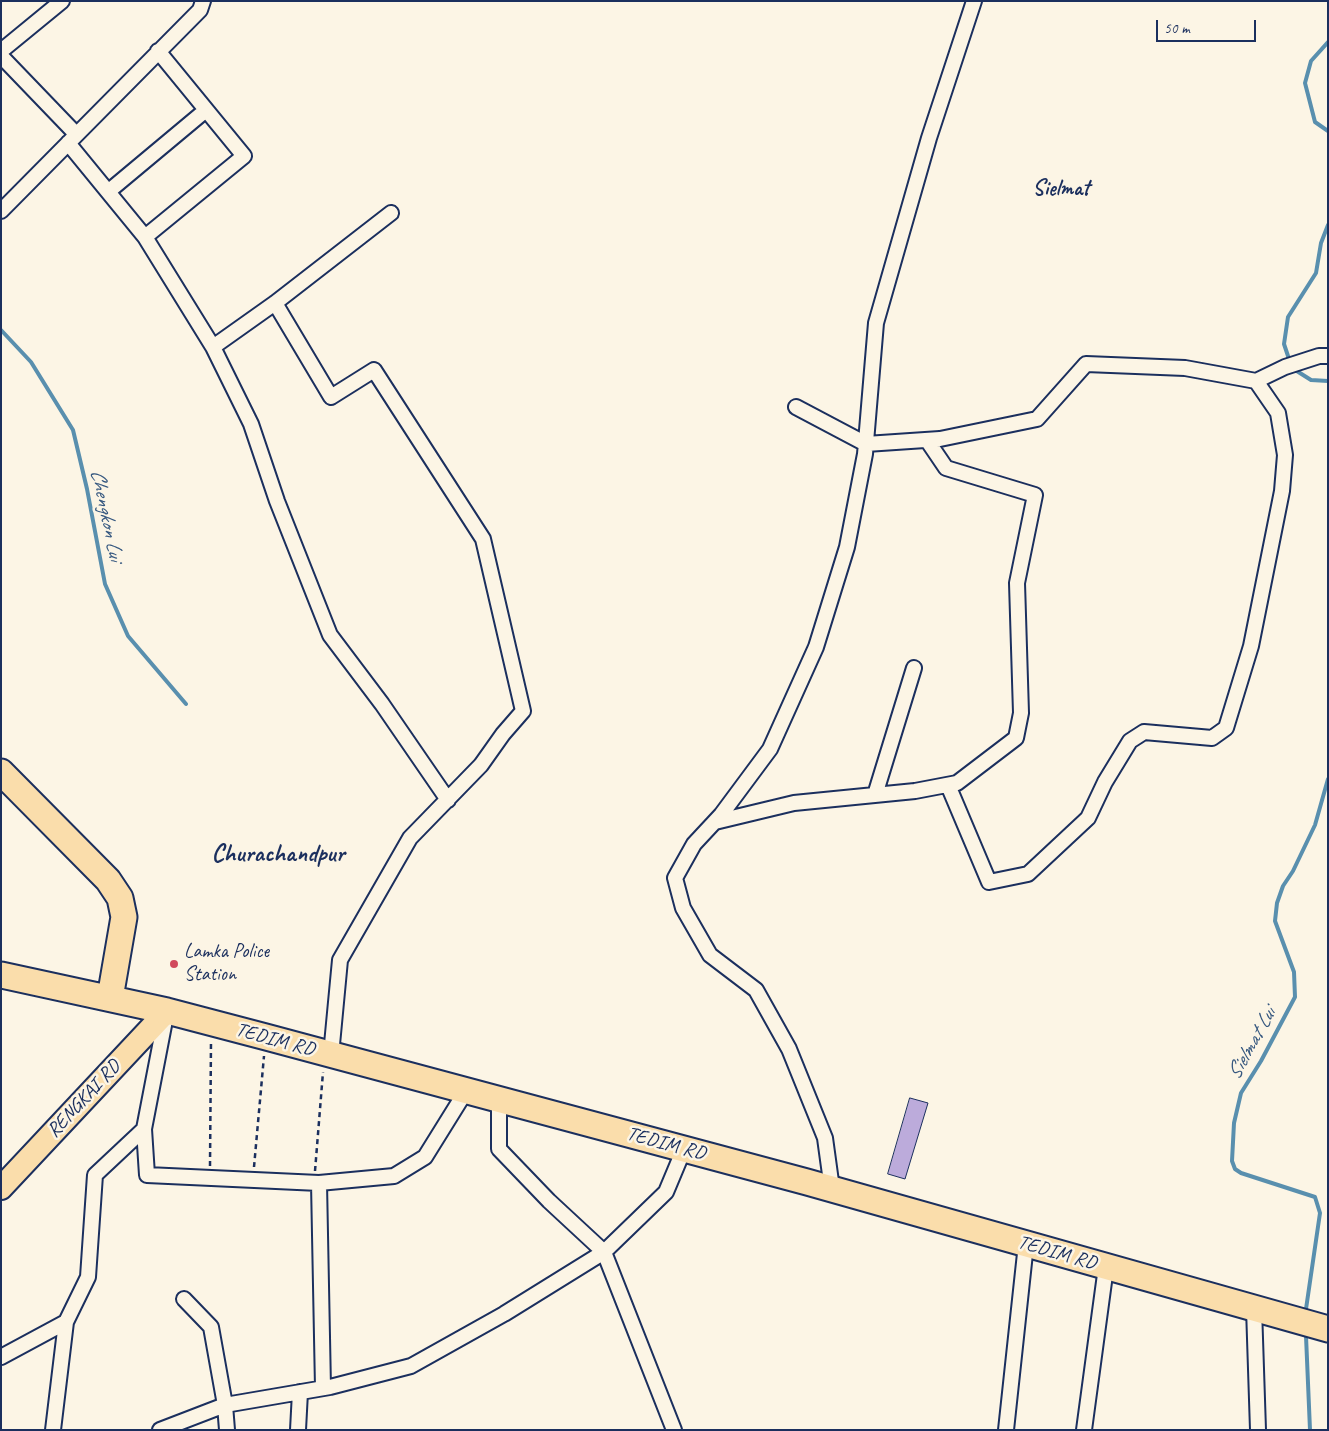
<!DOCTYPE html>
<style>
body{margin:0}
#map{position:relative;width:1329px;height:1431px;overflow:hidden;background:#fcf5e5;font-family:Caveat,sans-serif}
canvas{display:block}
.frame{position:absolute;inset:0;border:2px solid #1b2f5e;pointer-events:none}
.scale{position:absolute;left:1156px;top:20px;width:100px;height:22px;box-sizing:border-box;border:2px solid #1b2f5e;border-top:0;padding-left:6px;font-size:15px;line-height:18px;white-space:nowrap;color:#1b2f5e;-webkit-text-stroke:4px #fcf5e5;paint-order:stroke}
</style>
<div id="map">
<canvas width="1329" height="1431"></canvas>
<div class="frame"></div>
<div class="scale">50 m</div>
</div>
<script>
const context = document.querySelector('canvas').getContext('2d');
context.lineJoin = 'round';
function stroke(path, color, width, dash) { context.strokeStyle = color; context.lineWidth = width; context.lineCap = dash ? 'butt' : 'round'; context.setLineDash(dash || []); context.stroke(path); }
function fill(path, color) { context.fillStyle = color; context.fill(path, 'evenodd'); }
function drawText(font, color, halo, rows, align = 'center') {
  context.font = font + ' Caveat,sans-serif'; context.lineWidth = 5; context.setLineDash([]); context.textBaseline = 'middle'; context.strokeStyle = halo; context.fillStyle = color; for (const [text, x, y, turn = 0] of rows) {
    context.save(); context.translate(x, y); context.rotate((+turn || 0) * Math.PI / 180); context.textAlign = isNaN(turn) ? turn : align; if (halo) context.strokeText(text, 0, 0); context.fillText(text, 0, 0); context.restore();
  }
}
const stream = new Path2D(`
 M1328,42l-17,19 -6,22 10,39 13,9
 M1,330l30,32 42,68 14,59 18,95 23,52 58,68
 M1290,362l-6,-18 4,-27 28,-44 5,-30 7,-18
 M1292,368l19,12 17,1
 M1306,1309l14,-96 -5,-16 -74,-24 -6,-4 -3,-8 2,-38 7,-30 20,-32 34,-64 -1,-25 -19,-51 2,-18 6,-17 10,-15 22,-46 13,-46
 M1306,1336l4,94`);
const building = new Path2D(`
 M910,1098l18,5 -23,76 -17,-5z`);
const path = new Path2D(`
 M210,1166l1,-125
 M254,1167l10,-111
 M315,1171l8,-99`);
const street = new Path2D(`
 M1,51l61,-50
 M1,56l75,78
 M68,143l77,94 68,110 38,77 26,77 53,134 52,69 66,96
 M109,191l97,-81
 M1,211l199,-201 3,-9
 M145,237l99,-81 -86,-105
 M275,303l56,94 43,-27 109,169 40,172 -20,23 -22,31 -71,73 -70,122 -9,95
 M213,347l62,-44 116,-90
 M796,407l70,37 74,-5 97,-20 49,-55 99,4 71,13 29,-14 34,-11h9
 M948,785l41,97 39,-8 60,-56 17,-36 25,-41 14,-9 68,6 14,-10 25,-82 31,-155 3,-36 -7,-42 -22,-32
 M875,795l39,-127
 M715,822l79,-19 121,-12 42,-8 59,-45 5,-25 -4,-130 18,-88 -89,-27 -19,-28
 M499,1099v50l50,52 55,51 70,178
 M144,1129l3,46 172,8 75,-7 31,-19 41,-66
 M319,1183l4,205
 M832,1189l-7,-51 -36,-89 -33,-59 -46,-35 -27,-47 -8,-30 19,-34 27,-29 49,-66 46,-102 31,-100 18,-93 11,-131 53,-185 45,-137
 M184,1299l27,28 14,78 2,25
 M1254,1308l4,122
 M1,1357l65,-35
 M53,1430l13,-108 22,-45 7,-102 49,-46 22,-114
 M160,1430l65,-25 105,-18 81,-21 93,-52 100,-62 62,-60 18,-43
 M298,1430l2,-38
 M1006,1430l20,-186
 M1084,1430l22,-163`);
const primary = new Path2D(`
 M1,1188l166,-177`);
const highway = new Path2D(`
 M1,772l107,108 12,18 4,19 -14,81
 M1,975l166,36 99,26 541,145 521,147`);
const markers = [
 [174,964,5,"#d1495b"]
];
const poiNames = [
 ["Lamka Police",184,952],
 ["Station",184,975]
];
const streetNames = [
 ["TEDIM RD",275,1040,15],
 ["RENGKAI RD",84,1099,-47],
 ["TEDIM RD",666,1144,15],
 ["TEDIM RD",1057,1253,16]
];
const waterNames = [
 ["Chengkon Lui",106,515,78],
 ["Sielmat Lui",1252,1044,-61]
];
const quarterNames = [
 ["Sielmat",1061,189]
];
const districtNames = [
 ["Churachandpur",278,854]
];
stroke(stream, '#598fae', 4);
fill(building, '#bcabdb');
stroke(building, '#1b2f5e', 1);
stroke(street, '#1b2f5e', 18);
stroke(primary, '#1b2f5e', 26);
stroke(highway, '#1b2f5e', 29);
stroke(path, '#1b2f5e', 2.5, [5, 4]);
stroke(street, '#fcf5e5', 14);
stroke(primary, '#faddab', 22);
stroke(highway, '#faddab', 25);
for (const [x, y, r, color] of markers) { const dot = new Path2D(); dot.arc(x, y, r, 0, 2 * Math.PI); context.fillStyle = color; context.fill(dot); stroke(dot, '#fcf5e5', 2); }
drawText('20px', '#1b2f5e', '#fcf5e5', poiNames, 'left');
drawText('20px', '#1b2f5e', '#fcf5e5', streetNames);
drawText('italic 21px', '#35577f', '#fcf5e5', waterNames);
drawText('bold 22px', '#1b2f5e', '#fcf5e5', quarterNames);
drawText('bold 25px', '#1b2f5e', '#fcf5e5', districtNames);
</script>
